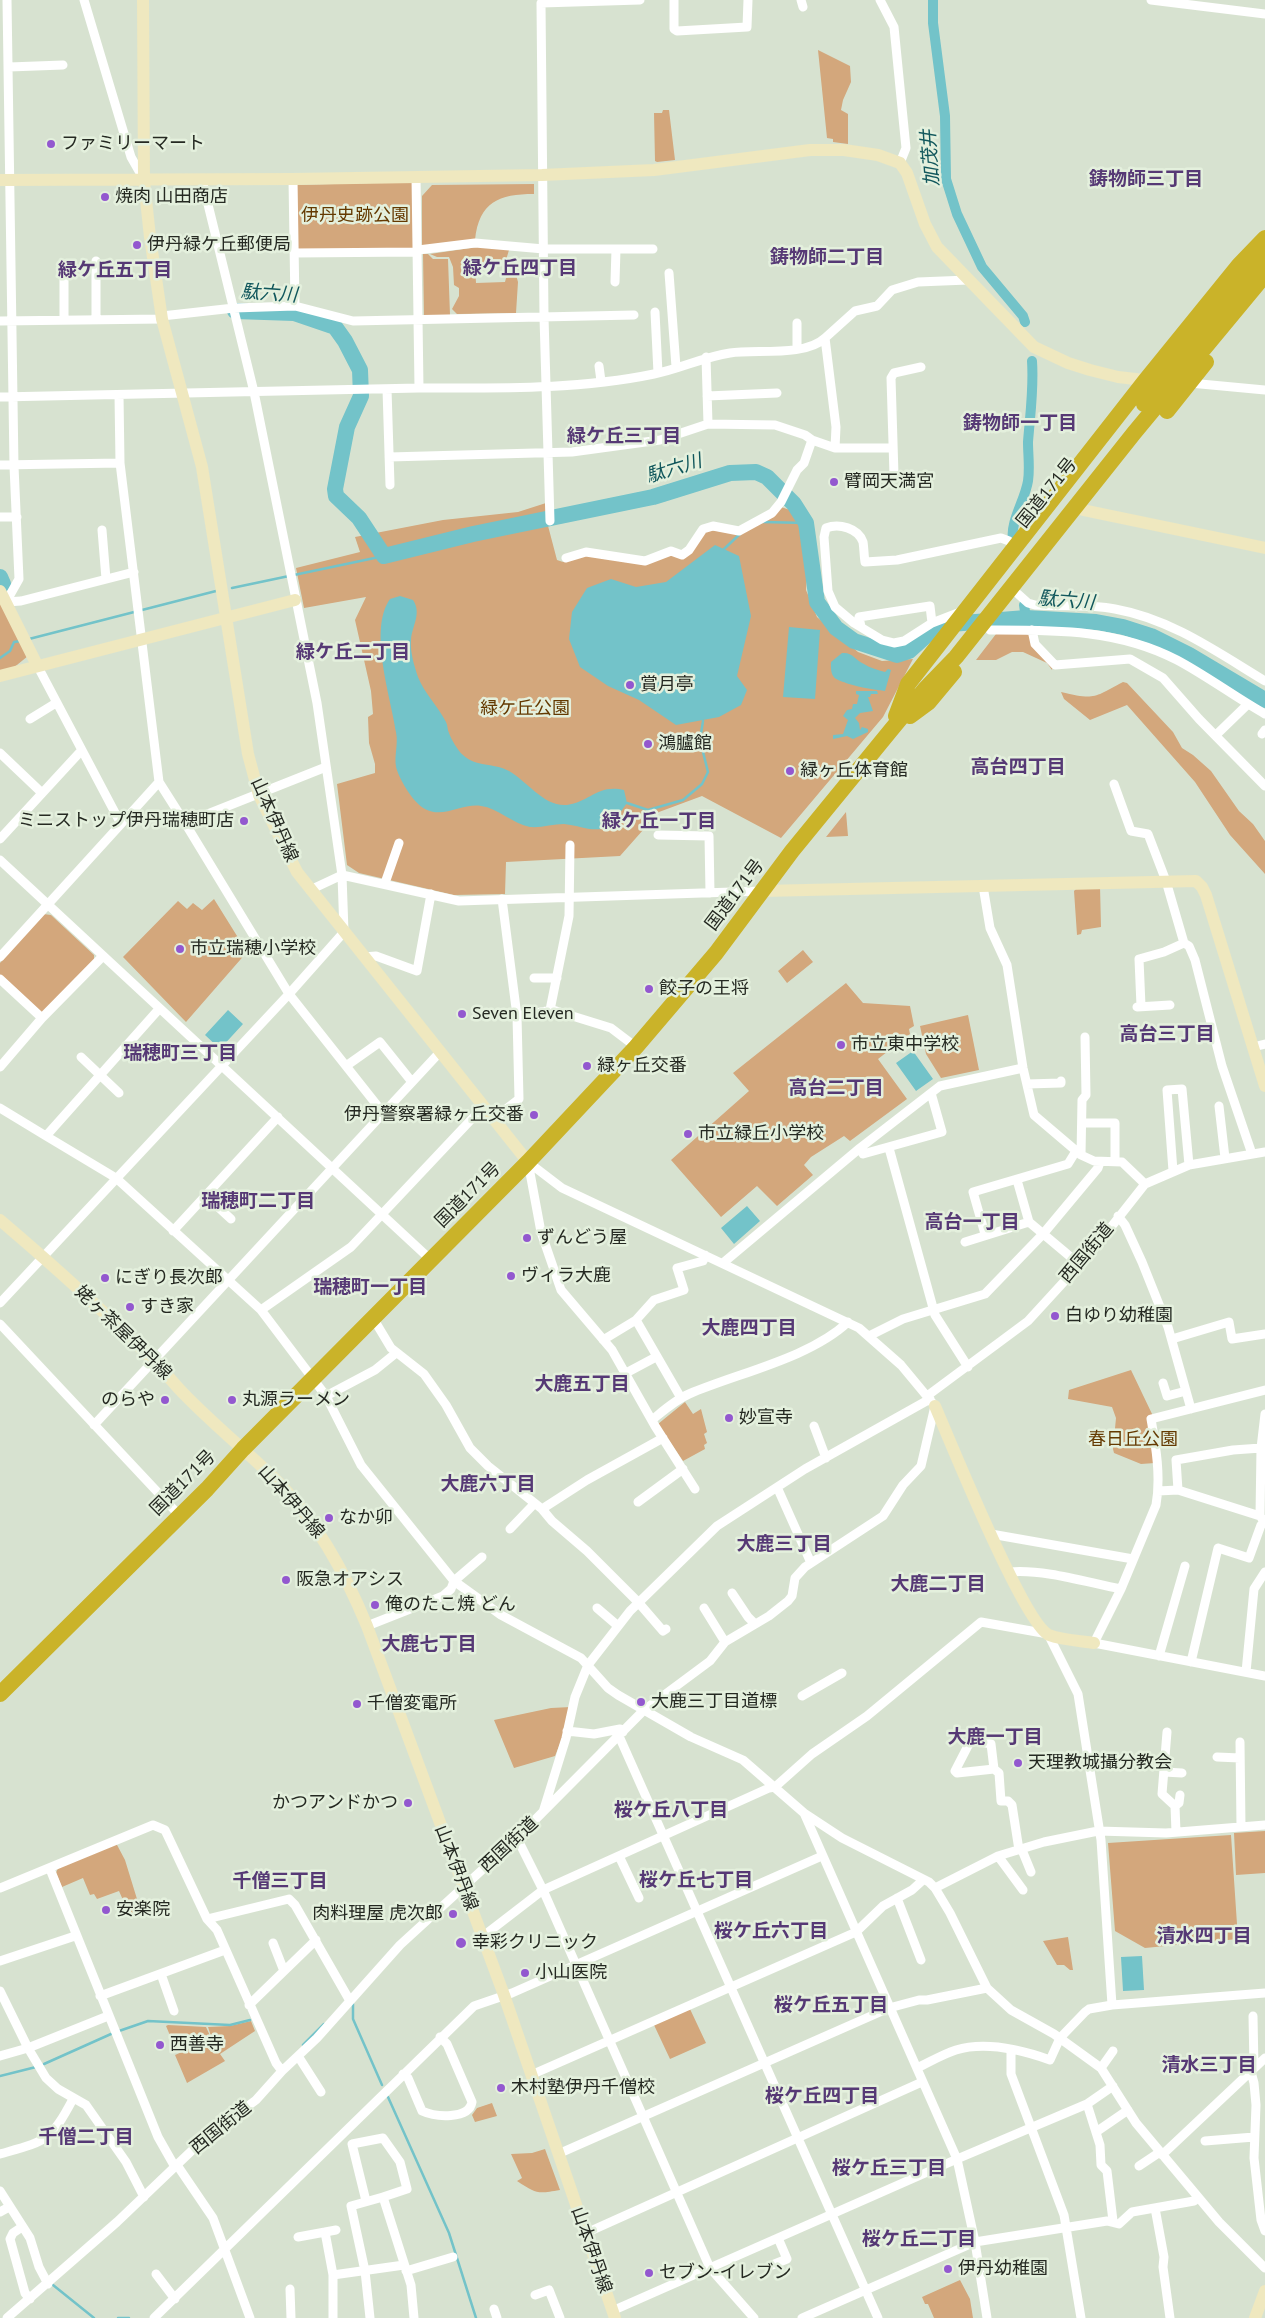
<!DOCTYPE html>
<meta charset="utf-8">
<style>
body{margin:0}
canvas{display:block;background:#d7e2d0}
</style>
<canvas width="1265" height="2318"></canvas>
<script>
const context = document.querySelector('canvas').getContext('2d');
context.lineJoin = 'round';
function fill(path, color) { context.fillStyle = color; context.fill(path, 'evenodd'); }
function stroke(path, color, width, dash) { context.strokeStyle = color; context.lineWidth = width; context.lineCap = dash ? 'butt' : 'round'; context.setLineDash(dash || []); context.stroke(path); }
function drawText(font, color, halo, rows, align = 'center') {
  context.font = font + ' "PT Sans","Noto Sans JP",sans-serif'; context.lineWidth = 5; context.setLineDash([]); context.textBaseline = 'middle'; context.strokeStyle = halo; context.fillStyle = color; for (const [text, x, y, turn = 0] of rows) {
    context.save(); context.translate(x, y); context.rotate((+turn || 0) * Math.PI / 180); context.textAlign = isNaN(turn) ? turn : align; if (halo) context.strokeText(text, 0, 0); context.fillText(text, 0, 0); context.restore();
  }
}
const green = new Path2D(`
 M818,50l32,16 1,16 -8,18 -2,10 7,4v30l-15,-2v-3l-6,-1z
 M663,110h6l6,50 -18,2 -2,-1 -1,-48h8z
 M411,182l3,3 2,64 -117,1 -3,-3 -1,-62z
 M534,184v10c-35,0 -55,8 -59,46l-53,6v-50l10,-11z
 M484,246l25,4 -3,10 -16,-1 -3,6 -12,1 1,17 29,-1 1,-4 10,-3 2,7 -2,31 -59,1 -5,-5 7,-13v-8l-5,-3 -1,-18 -4,-10h-12l-7,-3z
 M423,254h5l5,5h15l2,56 -26,1z
 M546,503l1,19 10,38 6,2 24,-8 57,4 19,-4 18,2 23,-26 26,2 51,-25 12,4 8,15 7,33 -2,31 11,27 41,35 24,9 31,-2 -30,58 -102,121 -79,-42 -43,16 -39,44 -114,6 -1,32 -51,1 -95,-22 -12,-8 -10,-81 38,-11v-9l-6,-21 -1,-26 5,-3 -2,-23 -16,-71 11,-23 -62,11 -8,-40 64,-16 -5,-15 88,-17 75,-8z
 M0,599l28,57 -16,13 -12,3z
 M996,634h31l5,3 21,27 -1,6 -5,-7 -24,-11h-11l-16,8h-20z
 M1123,682l4,1 46,49 9,16 11,7 18,16 28,40 14,13 12,17v33l-35,-39 -35,-53 -68,-77 -37,15 -26,-21 -3,-7c34,8 32,6 62,-10z
 M846,812l2,24 -22,1z
 M1100,886l1,41 -19,3 -1,4 -4,1 -3,-44 4,-4z
 M214,899l33,53 -61,70 -63,-65 55,-56 9,8 6,-6 9,7z
 M43,914l8,1 43,40v6l-52,53 -42,-38v-13z
 M803,950l10,12 -26,21 -9,-12z
 M846,983l17,20 47,3 4,20 -5,3 1,5 -32,25 29,40 -57,42 -6,-5 -33,21 -7,8 9,10 -36,31 -20,-20 -36,31 -50,-57 78,-69 -16,-18z
 M968,1015l11,55 -38,8 -15,-24 -6,-28z
 M1131,1370l22,46 2,47 -14,1 -27,-11 -1,-4 3,-31 -4,-11 -44,-8 1,-9z
 M685,1402l8,12 8,-5 6,23 -3,2 3,9 -3,2 1,4 -22,12 -25,-37z
 M571,1707l-6,24 -10,25 -41,12 -20,-48 57,-12z
 M1265,1831v42l-29,2 -2,-42z
 M1231,1835l7,104 -93,9 -30,-17 -7,-88z
 M116,1843l9,17 16,52 -11,4 -11,-25 -22,8 -3,-5 -4,1 -7,-17 -21,9 -6,-14 2,-5z
 M1068,1937l5,33h-3l-6,-5h-7l-14,-24z
 M690,2009l16,34 -36,16 -16,-34z
 M251,2021l4,10 -35,23 5,7 -38,22 -12,-28 37,-16 -4,-12 22,-1z
 M168,2025l38,2 5,11 -34,14 -11,-26z
 M492,2103l5,13 -22,6 -3,-7 5,-7z
 M545,2149l15,41c-23,4 -23,4 -43,-9l5,-3 -11,-24 21,-1z
 M960,2280l10,19 3,19h-39l-6,-14h-3l-3,-7z`);
const water = new Path2D(`
 M715,545l24,11 12,60 -14,60 10,14 -6,15 -22,12 -43,8 -37,-25 -31,-14 -28,-19 -11,-28 3,-27 15,-24 24,-9 25,8 30,-5z
 M400,596l13,4c9,14 -1,25 -2,40 -1,12 3,25 7,37 6,16 20,29 28,45 2,4 1,7 3,11 2,6 9,18 14,22 12,12 32,8 46,16 18,10 35,36 58,34 23,-3 30,-21 57,-15l3,13 -18,25c-22,4 -26,-2 -45,-4 -11,0 -23,4 -34,3 -17,-3 -32,-19 -49,-21 -18,-3 -38,13 -56,3 -11,-6 -22,-24 -27,-36 -6,-13 1,-27 -2,-41 -5,-35 -28,-102 -6,-133z
 M789,627l31,3 -5,69 -32,-2z
 M842,653c11,-1 13,7 22,11 6,4 14,6 21,8l3,-3 3,1 -6,21c-13,-2 -23,-3 -36,-7 -13,-5 -19,-4 -18,-22z
 M856,691h21l1,3h-7l-1,3h-2l5,14 -13,2 -5,5 4,5 1,7 2,-3 6,2v3l-15,7 -6,-3 -14,3v-4l10,-1 5,-14 -5,-4 4,-6 5,-1 1,-5h4l2,-9 -3,-1z
 M228,1010l15,14 -23,25 -15,-14z
 M913,1051l20,28 -17,12 -20,-28z
 M747,1206l13,15 -26,23 -13,-16z
 M1142,1956l2,34 -21,1 -2,-34z`);
const stream = new Path2D(`
 M763,522l43,1
 M724,549l17,-16
 M294,575l90,-19
 M3,584l3,7
 M232,588l57,-12
 M29,639l187,-48
 M0,658l10,-7 4,-9 7,-1
 M627,803l21,7 35,-10 19,-16 6,-12 -8,-32 3,-19
 M353,2004v15l29,66
 M119,2031l29,-10 82,4 20,-5
 M303,2045l21,-21
 M44,2064l67,-30
 M0,2076l36,-9
 M388,2097l61,136 27,85
 M53,2285l41,33
 M118,2318h11`);
const canal = new Path2D(`
 M933,0v23l12,93 1,63 11,35 25,53 41,49 2,6
 M1013,539c-3,-17 12,-39 15,-58 2,-13 0,-26 0,-39 2,-27 6,-53 4,-81
 M1024,605l3,20`);
const river = new Path2D(`
 M235,311l59,2 41,14 10,14 15,29 1,26 -14,31 -12,62 1,7 23,22 25,38 89,-22 180,-37 77,-24 26,-1 11,5 27,27 12,19 11,79 19,26 18,13 43,14 12,-4 29,-26 88,-7 70,4 27,5 28,9 38,19 76,45
 M0,577l3,7`);
const street = new Path2D(`
 M84,0l47,157 12,21
 M674,0v29l3,2 70,-4 1,-27
 M801,0l2,7
 M880,0l14,27 12,121 -6,15
 M1151,0l114,14
 M9,67l54,-2
 M416,177l3,211c78,0 158,2 235,-14 26,-5 49,-17 76,-21 26,-4 75,4 95,-15
 M293,179l2,127
 M418,250l57,-7 69,6h109
 M294,253l124,-1
 M96,261v59
 M64,269v51
 M669,273l7,94
 M615,282l1,-33
 M655,312l3,61
 M162,316l72,-8 61,-2 58,15 281,-6
 M0,321l162,-2
 M797,323v26
 M706,357l2,67
 M599,366l2,15
 M1190,383l75,7
 M387,389l3,96
 M119,395l1,68 39,319 26,41 141,-56
 M707,396l70,-3
 M0,397l419,-9
 M835,448h57
 M389,457l183,-5 88,-12 48,-16 67,1 30,10 7,5
 M0,465l120,-2
 M894,475l-3,-97 3,-5 27,-6
 M0,517h17
 M550,521l-6,-204 -3,-314 99,-3
 M102,530l4,49
 M566,558l20,-6 59,9 26,-10 11,4 7,-5 14,-21 10,-3 26,5 33,-18 9,-11 16,-32 7,-7 8,-23 23,8 1,-21 -11,-89 30,-27 22,-5 15,-16 26,-8 50,-2
 M1018,594l10,9 7,2c27,2 53,-1 80,4 56,10 102,43 150,72
 M6,602l13,-23 -5,-113 -7,-466
 M6,602l15,-1 113,-29
 M963,611l-31,12 -28,18 -10,2 -12,-3 -28,-17 -19,-16 -7,-16 -4,-54 2,-9c13,-5 32,0 37,14 1,6 1,14 2,20l32,-2 104,-22 8,3 5,7
 M861,627l-2,-10 71,-11 2,17
 M990,630c65,0 127,-1 187,30 30,16 58,37 88,54
 M1032,630l3,14 20,21 75,-6 33,19 36,41 66,67
 M37,665l84,159 38,-42
 M30,719l26,-16
 M1262,734l3,-4
 M1216,735l32,-31
 M0,753l42,40
 M1114,784l17,47 17,3 18,47 18,62 -20,9 -25,7 2,47
 M185,823l104,171 95,120
 M658,835l51,1 1,57
 M0,839l81,-88
 M0,860l431,400
 M385,883l14,-40
 M983,886l7,42 17,37 16,103 11,47 47,40 13,6 28,1 23,22
 M310,890l32,-15 117,26 304,-10
 M1184,943l5,3 6,14 27,106 30,88
 M0,957l121,-133
 M364,957l12,-1 41,15 14,-77
 M534,978h23
 M0,979l42,39 60,-61
 M1137,1007l33,-2
 M159,1009l-113,127 70,42 145,132 65,86 35,69 93,116 47,34 80,43 27,30 10,7 73,42 52,23 61,53 38,25 87,44 6,6 15,25 37,75 24,22 43,24 47,34 35,55 83,99 46,46
 M550,1010l19,-94 1,-71
 M517,1016l36,-6 58,18 25,19
 M1253,1047l12,-3
 M81,1057l38,36
 M346,1066l34,-24 32,40
 M0,1067l42,-49
 M1027,1084l34,-1v-2
 M1219,1106l6,52
 M0,1108l46,28
 M493,1119l26,-20 -2,-83 -15,-117
 M1082,1123h33v37
 M860,1148l3,6 79,-22 -11,-39
 M889,1148l46,167 33,52
 M1081,1155l1,-55 4,-5 -1,-58
 M528,1162l13,70 20,58 51,60 43,76 40,63
 M1173,1171l-6,-81 15,-1 7,76
 M1017,1180l12,42 50,42
 M205,1195l26,24
 M1118,1216l7,9 17,37 26,65 23,82
 M173,1231l105,-114
 M985,1234l-12,-42 95,-28 8,-13
 M965,1242l64,-20
 M723,1263l137,-115 80,-62 83,-18
 M0,1303l289,-309 55,-62 -2,-57 -25,-172 -63,-311 -52,-212
 M261,1310l90,-63 132,-140
 M373,1318l18,30 33,26 22,31 24,43 18,18 54,43 10,12 35,30 51,51 25,29 3,-2
 M636,1320l45,78
 M0,1324l179,191
 M869,1336l34,-17 82,-25 58,-60 55,-66 2,-6
 M1172,1339l57,-17 3,17 33,-5
 M603,1340l33,-20 18,-20 30,-10 -7,-22 26,-7 2,-6
 M626,1373l30,-16
 M1163,1383l4,13 19,-5
 M1265,1390l-114,29c5,28 10,58 5,86l-35,84 -27,54 171,33
 M326,1396l49,-26 21,-17
 M927,1396l101,-75 65,-71 52,-66 44,-19 76,-13
 M652,1420c11,-9 23,-20 37,-26 49,-21 121,-36 159,-72
 M94,1425l346,-373
 M814,1426l12,32
 M777,1487l34,76
 M1178,1490l-2,-30 57,-10 28,-2
 M1158,1491l20,-1 82,26 5,7
 M638,1502l45,-33
 M542,1509l45,-29 76,-42
 M1260,1516l1,-68 4,-34
 M510,1529l24,-25
 M991,1534l142,25
 M1009,1572c36,-3 76,10 112,17
 M732,1593l16,24 7,7
 M597,1608l21,18
 M704,1608l21,34
 M367,1626l76,-30 8,-7 3,-8 28,-24
 M1159,1656l26,-90
 M1191,1662l27,-114 31,10 12,-33 4,-3
 M1246,1672l8,-83 11,-17
 M802,1696l40,-23
 M567,1731l27,3 26,-5 3,3
 M1167,1732l-5,62 13,12 1,26
 M619,1736l259,582
 M1240,1742l1,85
 M1217,1757l23,1
 M1088,1760h49
 M994,1769l-3,-25 -20,-4 -16,31 2,2 37,-4 5,4 2,28h7l4,4 7,45
 M1164,1772l18,1
 M1175,1806l4,-3 1,-8
 M543,1812l23,-74 9,-41 13,-32 42,-54 87,-85 88,-57 125,-70
 M804,1813l153,346 18,83 12,76
 M517,1838l26,52 167,378 44,50
 M1022,1850l9,22
 M619,1856l20,42
 M998,1856l25,34
 M50,1869l108,268 17,30
 M0,1888l153,-63 12,5 42,89 10,11 59,133 6,8
 M935,1888l63,-32 46,-14 54,-11 68,2 99,-8
 M897,1898l24,62
 M207,1919l82,-20 6,6 55,96
 M482,1937l61,-47 226,-102 6,-1 37,-33 55,-38 114,-94 67,12 30,60 23,146 11,165
 M273,1943l11,28
 M0,1961l75,-25
 M161,1974l13,37
 M0,1991l28,57 18,30 12,11 28,16 40,57 18,35
 M100,1996l125,-46
 M249,2005l67,-65
 M1253,2016l1,52
 M1011,2051v23l53,141 17,103
 M0,2056l28,-8 80,-32
 M298,2056l23,36
 M917,2068c13,-6 26,-14 39,-18 30,-9 66,0 94,10l10,-22 25,-26 4,-3 23,-4 153,-12
 M1101,2068l12,-17
 M1251,2072l3,11 2,22 -2,53 7,62 4,11
 M403,2074l5,4 14,33c13,6 47,9 50,-9l-25,-58 -7,-7
 M531,2075l325,-143 27,-26 29,-16 11,-10
 M1087,2104l13,41 1,20 6,6 6,50
 M1096,2132l32,-22
 M1205,2141l49,-4
 M0,2154c46,-13 50,-12 73,-55
 M558,2154l331,-146 30,-8h8l60,-12
 M1162,2155l103,-97
 M177,2165l36,53 37,100
 M1139,2166l21,-14
 M0,2191l30,47 9,29 9,17
 M366,2201l-14,-57 31,-6 17,24 7,27 -24,8
 M1155,2208l9,49 -1,10 7,51
 M0,2212l9,-5
 M22,2227l-9,6 -3,6 15,54 5,6
 M325,2232l8,43v43
 M586,2233l336,-151
 M298,2237l38,-7
 M772,2265l15,-6 -9,-21
 M406,2271l47,-14
 M156,2274l19,25
 M333,2275l71,-10
 M290,2289l1,29
 M535,2295l14,-5 11,28
 M494,2309l3,9
 M612,2311l345,-152 130,-55 26,-18
 M7,2318l110,-96 88,-84 51,-38 26,-29 35,-33 83,-93 117,-107 127,-128 66,-49 15,-19 44,-26 19,-15 4,-5 3,-18 10,-11 78,-51 20,-31 18,-19 14,-60 -34,-41 -42,-37 -297,-140 -34,-26
 M154,2318l320,-312 38,-13 310,-137
 M370,2318l-5,-47 -14,-65 32,-9 28,88 3,33
 M802,2318l173,-76 132,-21 12,3 13,-12 62,-11 4,-4`);
const secondary = new Path2D(`
 M143,0l1,181 6,56 12,82 40,148 46,287 11,41 38,77 231,290
 M0,180l293,-1 249,-4 112,-5 156,-20h34l34,5 22,8 7,10 18,51 12,23 97,100 34,16 22,7 28,7 35,4
 M1083,510l182,38
 M0,591l37,74
 M0,676l295,-76
 M763,891l433,-10 6,6 4,8 59,191
 M0,1220c53,45 105,92 154,141 10,10 20,23 30,33 31,32 66,60 97,91 39,41 65,90 86,141l137,369 111,323
 M935,1406c15,35 89,218 114,229 13,5 32,6 45,8
 M1255,2318l10,-27`);
const highway = new Path2D(`
 M1144,404l87,-110 34,-37
 M1167,411l39,-49
 M896,716l12,-32 237,-303 94,-116 26,-27
 M910,716l19,-14 25,-30
 M0,1694l207,-205 36,-40 285,-287 108,-115 80,-94 76,-102 99,-121 34,-41 31,-32 178,-224 131,-158`);
const markers = [
 [51,144,5,"#9358cf"],
 [105,197,5,"#9358cf"],
 [137,245,5,"#9358cf"],
 [834,482,5,"#9358cf"],
 [630,685,5,"#9358cf"],
 [648,744,5,"#9358cf"],
 [790,771,5,"#9358cf"],
 [244,821,5,"#9358cf"],
 [180,949,5,"#9358cf"],
 [649,989,5,"#9358cf"],
 [462,1014,5,"#9358cf"],
 [841,1045,5,"#9358cf"],
 [587,1066,5,"#9358cf"],
 [534,1115,5,"#9358cf"],
 [688,1134,5,"#9358cf"],
 [527,1238,5,"#9358cf"],
 [511,1276,5,"#9358cf"],
 [105,1278,5,"#9358cf"],
 [130,1307,5,"#9358cf"],
 [1055,1316,5,"#9358cf"],
 [165,1400,5,"#9358cf"],
 [232,1400,5,"#9358cf"],
 [729,1418,5,"#9358cf"],
 [329,1518,5,"#9358cf"],
 [286,1580,5,"#9358cf"],
 [375,1605,5,"#9358cf"],
 [641,1702,5,"#9358cf"],
 [357,1704,5,"#9358cf"],
 [1018,1763,5,"#9358cf"],
 [408,1803,5,"#9358cf"],
 [106,1910,5,"#9358cf"],
 [453,1914,5,"#9358cf"],
 [461,1943,6,"#9358cf"],
 [525,1973,5,"#9358cf"],
 [160,2045,5,"#9358cf"],
 [501,2088,5,"#9358cf"],
 [948,2269,5,"#9358cf"],
 [649,2273,5,"#9358cf"]
];
const poiNames = [
 ["ファミリーマート",61,144],
 ["焼肉 山田商店",115,197],
 ["伊丹緑ケ丘郵便局",147,245],
 ["臂岡天満宮",844,482],
 ["賞月亭",640,685],
 ["鴻臚館",658,744],
 ["緑ヶ丘体育館",800,771],
 ["ミニストップ伊丹瑞穂町店",234,821,"right"],
 ["市立瑞穂小学校",190,949],
 ["餃子の王将",659,989],
 ["Seven Eleven",472,1014],
 ["市立東中学校",851,1045],
 ["緑ヶ丘交番",597,1066],
 ["伊丹警察署緑ヶ丘交番",524,1115,"right"],
 ["市立緑丘小学校",698,1134],
 ["ずんどう屋",537,1238],
 ["ヴィラ大鹿",521,1276],
 ["にぎり長次郎",115,1278],
 ["すき家",140,1307],
 ["白ゆり幼稚園",1065,1316],
 ["のらや",155,1400,"right"],
 ["丸源ラーメン",242,1400],
 ["妙宣寺",739,1418],
 ["なか卯",339,1518],
 ["阪急オアシス",296,1580],
 ["俺のたこ焼 どん",385,1605],
 ["大鹿三丁目道標",651,1702],
 ["千僧変電所",367,1704],
 ["天理教城攝分教会",1028,1763],
 ["かつアンドかつ",398,1803,"right"],
 ["安楽院",116,1910],
 ["肉料理屋 虎次郎",443,1914,"right"],
 ["幸彩クリニック",472,1943],
 ["小山医院",535,1973],
 ["西善寺",170,2045],
 ["木村塾伊丹千僧校",511,2088],
 ["伊丹幼稚園",958,2269],
 ["セブン-イレブン",659,2273]
];
const parkNames = [
 ["伊丹史跡公園",355,216],
 ["緑ケ丘公園",525,709],
 ["春日丘公園",1133,1440]
];
const streetNames = [
 ["国道171号",1047,493,-51],
 ["山本伊丹線",274,820,66],
 ["国道171号",735,895,-53],
 ["国道171号",468,1195,-45],
 ["西国街道",1087,1253,-50],
 ["姥ヶ茶屋伊丹線",123,1333,44],
 ["国道171号",183,1483,-45],
 ["山本伊丹線",291,1502,49],
 ["西国街道",509,1845,-43],
 ["山本伊丹線",456,1868,69],
 ["西国街道",221,2128,-39],
 ["山本伊丹線",591,2250,71]
];
const waterNames = [
 ["加茂井",931,158,-94],
 ["駄六川",269,294,4],
 ["駄六川",674,469,-17],
 ["駄六川",1066,601,5]
];
const neighbourhoodNames = [
 ["鋳物師三丁目",1146,180],
 ["鋳物師二丁目",827,258],
 ["緑ケ丘四丁目",520,269],
 ["緑ケ丘五丁目",115,271],
 ["鋳物師一丁目",1020,424],
 ["緑ケ丘三丁目",624,437],
 ["緑ケ丘二丁目",353,653],
 ["高台四丁目",1018,768],
 ["緑ケ丘一丁目",659,822],
 ["高台三丁目",1167,1035],
 ["瑞穂町三丁目",180,1054],
 ["高台二丁目",836,1089],
 ["瑞穂町二丁目",258,1202],
 ["高台一丁目",972,1223],
 ["瑞穂町一丁目",370,1288],
 ["大鹿四丁目",749,1329],
 ["大鹿五丁目",582,1385],
 ["大鹿六丁目",488,1485],
 ["大鹿三丁目",784,1545],
 ["大鹿二丁目",938,1585],
 ["大鹿七丁目",429,1645],
 ["大鹿一丁目",995,1738],
 ["桜ケ丘八丁目",671,1811],
 ["桜ケ丘七丁目",696,1881],
 ["千僧三丁目",280,1882],
 ["桜ケ丘六丁目",771,1932],
 ["清水四丁目",1204,1937],
 ["桜ケ丘五丁目",831,2006],
 ["清水三丁目",1209,2066],
 ["桜ケ丘四丁目",822,2097],
 ["千僧二丁目",86,2138],
 ["桜ケ丘三丁目",889,2169],
 ["桜ケ丘二丁目",919,2240]
];
fill(green, '#d3a77c');
fill(water, '#73c3c9');
stroke(stream, '#73c3c9', 2.5);
stroke(canal, '#73c3c9', 10);
stroke(river, '#73c3c9', 16);
stroke(street, '#fff', 9);
stroke(secondary, '#efe8bf', 12);
stroke(highway, '#cab329', 16);
for (const [x, y, r, color] of markers) { const dot = new Path2D(); dot.arc(x, y, r, 0, 2 * Math.PI); context.fillStyle = color; context.fill(dot); stroke(dot, '#e4f0dd', 2); }
drawText('18px', '#252922', '#e4f0dd', poiNames, 'left');
drawText('18px', '#643900', '#e4f0dd', parkNames);
drawText('18px', '#252922', '#e4f0dd', streetNames);
drawText('italic 19px', '#11575c', '#e4f0dd', waterNames);
drawText('bold 19px', '#563975', '#e4f0dd', neighbourhoodNames);
</script>
